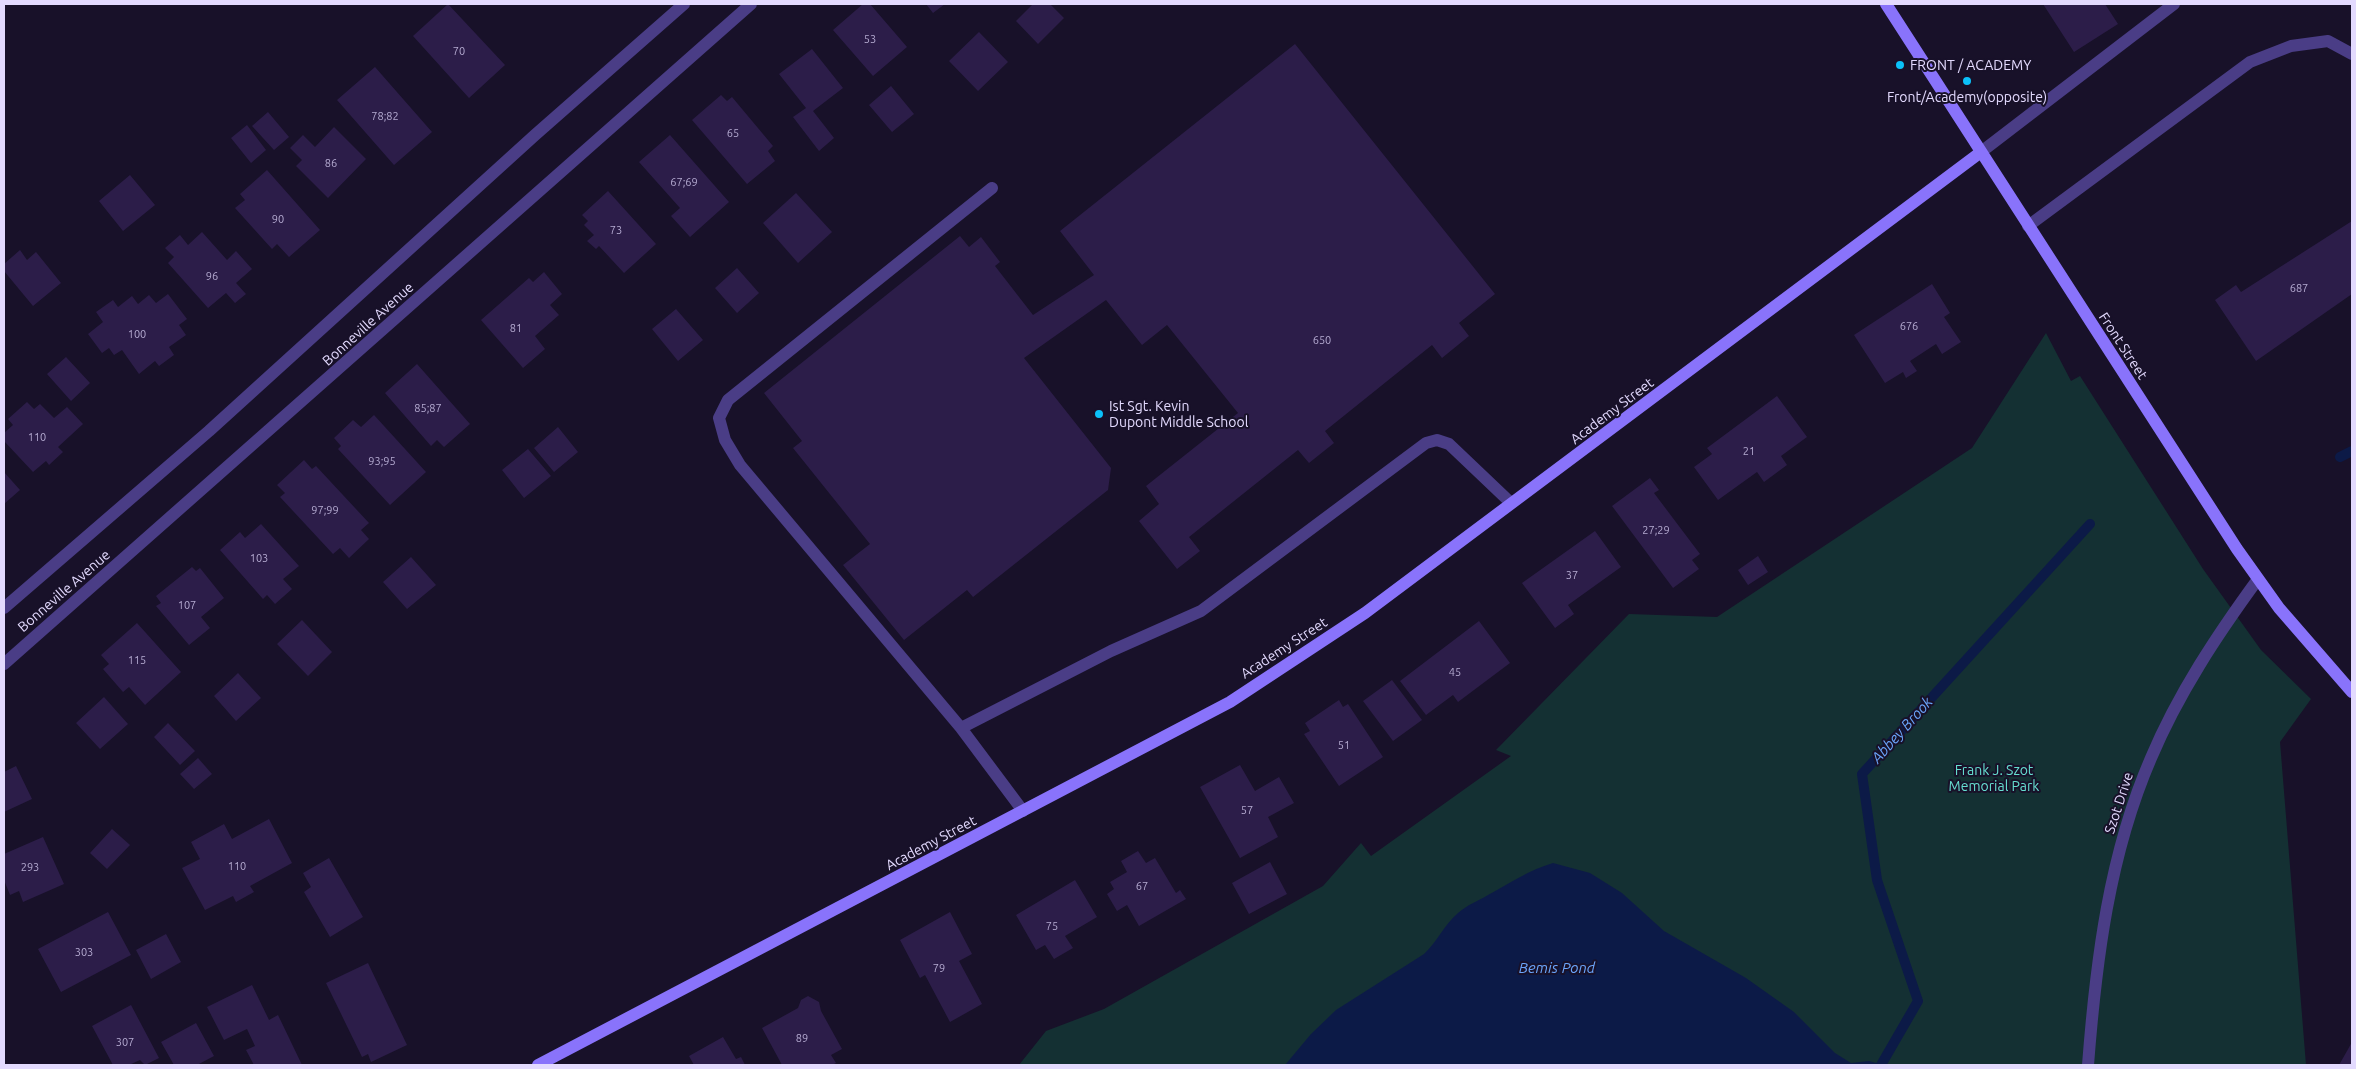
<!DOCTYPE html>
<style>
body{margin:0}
#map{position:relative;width:2356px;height:1069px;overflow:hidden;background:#181129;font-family:Ubuntu,sans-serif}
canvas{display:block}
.frame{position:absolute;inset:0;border:5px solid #e3dafe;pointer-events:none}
</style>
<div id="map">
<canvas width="2356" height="1069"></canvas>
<div class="frame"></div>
</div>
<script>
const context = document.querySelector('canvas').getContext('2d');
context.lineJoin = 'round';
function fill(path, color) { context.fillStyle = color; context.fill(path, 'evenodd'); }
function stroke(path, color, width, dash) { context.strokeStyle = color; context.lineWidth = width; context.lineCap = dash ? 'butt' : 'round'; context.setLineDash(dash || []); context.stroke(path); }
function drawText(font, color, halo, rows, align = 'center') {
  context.font = font + ' Ubuntu,sans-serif'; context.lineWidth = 4; context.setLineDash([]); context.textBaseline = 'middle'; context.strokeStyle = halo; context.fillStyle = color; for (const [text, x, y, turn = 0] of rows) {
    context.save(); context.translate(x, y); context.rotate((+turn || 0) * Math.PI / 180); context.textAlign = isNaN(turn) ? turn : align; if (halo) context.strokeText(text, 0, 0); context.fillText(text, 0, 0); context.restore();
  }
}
const green = new Path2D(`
 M2046,333l25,48 9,-5 123,193 58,81 50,49 -31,43 26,323h-1287l27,-34 58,-22 219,-123 38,-43 10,13 140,-100 -15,-6 133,-136 88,3 255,-169z`);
const water = new Path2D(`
 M1553,863l37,10 32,20 42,38 82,47 48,34 41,41 16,10 18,-2 14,4h-598l26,-31 25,-24 88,-56c13,-12 20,-29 34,-41 9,-8 20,-12 30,-18 22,-12 41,-25 65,-32z`);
const stream = new Path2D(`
 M2340,457l12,-6
 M1881,1065l37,-64 -41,-121 -15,-106 228,-250`);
const building = new Path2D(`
 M448,4l57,61 -36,33 -56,-62z
 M863,4h7l37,43 -34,29 -40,-46z
 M926,4h19l-12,9z
 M1033,4h17l14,14 -26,26 -22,-23z
 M2043,4h62l13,20 -44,28z
 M979,32l29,30 -30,29 -29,-30z
 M1295,44l200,250 -36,29 10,13 -27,22 -10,-13 -107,86 9,12 -25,20 -11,-13 -109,87 11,14 -23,18 -38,-48 20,-17 -13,-18 92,-73 -71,-88 -25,20 -36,-45 -82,58 87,110 -3,22 -135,107 -6,-7 -63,50 -61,-75 27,-21 -77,-96 9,-7 -38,-48 196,-157 9,11 12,-10 19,25 -5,4 38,49 61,-40 -34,-44z
 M812,49l31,39 -30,23 21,27 -15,13 -26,-34 13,-9 -27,-34z
 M375,67l57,65 -38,33 -57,-65z
 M891,86l23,28 -22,18 -23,-27z
 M721,95l6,6 5,-4 41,49 -5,5 7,10 -28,23 -55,-64z
 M268,112l21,25 -15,13 -22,-24z
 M247,125l19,25 -15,13 -20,-25z
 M334,127l32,32 -38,39 -32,-32 6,-6 -12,-12 13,-13 12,12z
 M670,135l59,67 -39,35 -19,-21 9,-8 -41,-46z
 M267,170l53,60 -31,27 -12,-13 -5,5 -37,-41 10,-8 -5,-6z
 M130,175l25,30 -32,26 -24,-30z
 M608,191l48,53 -32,29 -25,-27 -3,3 -9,-8 7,-6 -10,-10 4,-4 -6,-6z
 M796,193l36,39 -34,31 -35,-40z
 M2352,221v73l-96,67 -41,-61 21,-15 5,7z
 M202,232l25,28 9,-9 16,18 -16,14 10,11 -11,9 -9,-10 -18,15 -40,-45 6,-6 -9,-9 15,-13 8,10z
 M20,250l7,10 9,-8 25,31 -28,23 -29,-35v-7z
 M737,268l22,25 -22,20 -22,-25z
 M544,272l18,22 -12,11 9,10 -24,21 10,13 -22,19 -42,-48 48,-42 4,4z
 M1932,284l18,29 -6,4 17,25 -19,12 -6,-10 -26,17 7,10 -11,7 -3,-6 -18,11 -31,-48z
 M168,294l19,25 -8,6 7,10 -17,12 5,8 -15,11 -4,-5 -16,13 -17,-24 -8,5 -5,-7 -7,5 -14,-19 15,-12 -7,-10 17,-12 5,7 14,-11 6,8 11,-9 7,8z
 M676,309l27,31 -25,21 -26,-32z
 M66,357l24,26 -19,18 -24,-27z
 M417,364l53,60 -26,23 -7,-7 -6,6 -46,-53z
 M1777,396l30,41 -26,19 6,9 -23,17 -7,-10 -39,28 -24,-33 18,-13 -5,-6z
 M27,402l7,7 6,-5 14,14 13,-11 16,17 -25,23 5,5 -14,13 -3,-4 -13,11 -29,-31v-8l9,-8 -5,-6z
 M374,415l52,57 -36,33 -52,-56 3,-3 -7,-8 19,-18 8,7z
 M558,427l20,25 -24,20 -20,-24z
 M528,449l23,27 -27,22 -22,-28z
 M304,460l8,9 4,-3 53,57 -8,7 8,9 -20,19 -9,-10 -7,6 -53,-57 5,-4 -8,-8z
 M4,472l16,18 -16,14z
 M1650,478l9,12 -5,3 46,61 -8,6 7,9 -26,19 -61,-82z
 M261,524l38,42 -16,13 9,10 -17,15 -8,-9 -4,4 -43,-49 20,-18 5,6z
 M1595,531l26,36 -53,38 6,9 -19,14 -33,-45z
 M1758,556l10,16 -20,13 -10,-15z
 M411,557l25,28 -29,24 -24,-27z
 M192,567l4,4 4,-3 24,30 -23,19 9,11 -21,17 -33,-39 5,-3 -5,-7z
 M302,620l30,32 -24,24 -31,-32z
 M1479,621l31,42 -52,39 -5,-7 -27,20 -26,-34z
 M137,623l44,49 -36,33 -16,-18 -6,5 -20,-23 6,-5 -8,-9z
 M238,673l23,25 -25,23 -22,-25z
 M1392,680l30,40 -29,21 -30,-40z
 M104,697l24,27 -28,25 -24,-26z
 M1339,700l4,7 5,-3 35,53 -44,29 -35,-52 6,-3 -5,-8z
 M168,723l27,28 -15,14 -26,-28z
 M198,758l14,16 -18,15 -14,-15z
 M1240,765l15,26 24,-14 15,26 -26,14 10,20 -38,21 -40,-71z
 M16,766l16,33 -28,13v-40z
 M269,819l23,44 -42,23 4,6 -18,10 -3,-6 -28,14 -23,-42 18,-9 -9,-17 33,-18 8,15z
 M112,829l18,16 -23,24 -17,-16z
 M43,837l21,47 -41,18 -4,-11 -9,4 -6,-15v-26z
 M1138,851l8,12 9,-5 21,35 4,-3 6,9 -47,27 -12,-21 -10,6 -10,-17 7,-5 -4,-7 17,-10 -6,-11z
 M329,858l34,59 -33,20 -26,-45 7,-5 -8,-14z
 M1270,862l17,32 -38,20 -17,-31z
 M1075,880l22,37 -32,19 8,12 -19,11 -9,-14 -9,5 -20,-35z
 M108,912l23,43 -70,37 -23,-43z
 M950,912l22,42 -13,7 23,43 -32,18 -25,-47 -5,3 -20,-38z
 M166,934l15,28 -30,17 -15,-29z
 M368,963l39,82 -36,17 -3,-8 -6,3 -36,-74z
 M252,985l17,35 9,-5 24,50h-48l-8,-15 9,-4 -8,-17 -23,11 -17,-33z
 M808,996l11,6 2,9 21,38 -11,6 5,8 -4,2h-50l-20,-37 36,-20 3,-8z
 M131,1005l28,53 -14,7 -5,-5 -11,5h-16l-21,-39z
 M196,1023l18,33 -17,9h-23l-13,-23z
 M723,1037l13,22 5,-2 4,8h-51l-5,-9z
 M2352,1042v23h-13l8,-14z`);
const lane = new Path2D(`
 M1981,152l193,-148
 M992,188l-264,212 -9,18 6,22 15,25 221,263 62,83
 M2028,226l222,-164 41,-16 37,-5 24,13
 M961,728l150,-77 90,-40 225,-168 11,-3 12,4 62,59`);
const street = new Path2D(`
 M4,608l205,-177 326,-296 149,-131
 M4,664l747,-660
 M2088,1065c8,-104 21,-210 63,-307 27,-64 66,-123 107,-179`);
const secondary = new Path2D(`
 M1886,4l351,545 42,59 73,84
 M538,1065l692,-363 135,-89 616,-461`);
const markers = [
 [1900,65,5,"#0bc1f9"],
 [1967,81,5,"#0bc1f9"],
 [1099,414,5,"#0bc1f9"]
];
const numberNames = [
 ["53",870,39],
 ["70",459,51],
 ["78;82",385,116],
 ["65",733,133],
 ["86",331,163],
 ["67;69",684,182],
 ["90",278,219],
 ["73",616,230],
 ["96",212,276],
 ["687",2299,288],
 ["676",1909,326],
 ["81",516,328],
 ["100",137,334],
 ["650",1322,340],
 ["85;87",428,408],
 ["110",37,437],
 ["21",1749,451],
 ["93;95",382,461],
 ["97;99",325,510],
 ["27;29",1656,530],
 ["103",259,558],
 ["37",1572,575],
 ["107",187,605],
 ["115",137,660],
 ["45",1455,672],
 ["51",1344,745],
 ["57",1247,810],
 ["110",237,866],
 ["293",30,867],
 ["67",1142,886],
 ["75",1052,926],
 ["303",84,952],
 ["79",939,968],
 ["89",802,1038],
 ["307",125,1042]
];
const poiNames = [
 ["FRONT / ACADEMY",1910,65],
 ["Front/Academy(opposite)",1967,97,"center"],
 ["Ist Sgt. Kevin",1109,406],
 ["Dupont Middle School",1109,422]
];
const streetNames = [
 ["Bonneville Avenue",368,324,-42],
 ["Front Street",2123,346,57],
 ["Academy Street",1612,411,-37],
 ["Bonneville Avenue",64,591,-41],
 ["Academy Street",1284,648,-33],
 ["Szot Drive",2119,803,-72],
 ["Academy Street",931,843,-28]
];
const parkNames = [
 ["Frank J. Szot",1994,770],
 ["Memorial Park",1994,786]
];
const waterNames = [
 ["Abbey Brook",1902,730,-48],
 ["Bemis Pond",1557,968]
];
fill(green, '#143033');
fill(water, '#0c1a47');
stroke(stream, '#0c1a47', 10);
fill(building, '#2c1d49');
stroke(lane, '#4a3d86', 12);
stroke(street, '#4a3d86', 12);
stroke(secondary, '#8973fb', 12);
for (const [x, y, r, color] of markers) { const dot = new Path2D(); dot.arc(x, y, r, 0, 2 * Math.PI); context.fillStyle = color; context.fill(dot); stroke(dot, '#181129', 2); }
drawText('11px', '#b5abd1', null, numberNames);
drawText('14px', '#e3dafe', '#181129', poiNames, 'left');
drawText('14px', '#e3dafe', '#181129', streetNames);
drawText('14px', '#66ded0', '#181129', parkNames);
drawText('italic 15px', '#6ba5fb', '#181129', waterNames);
</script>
